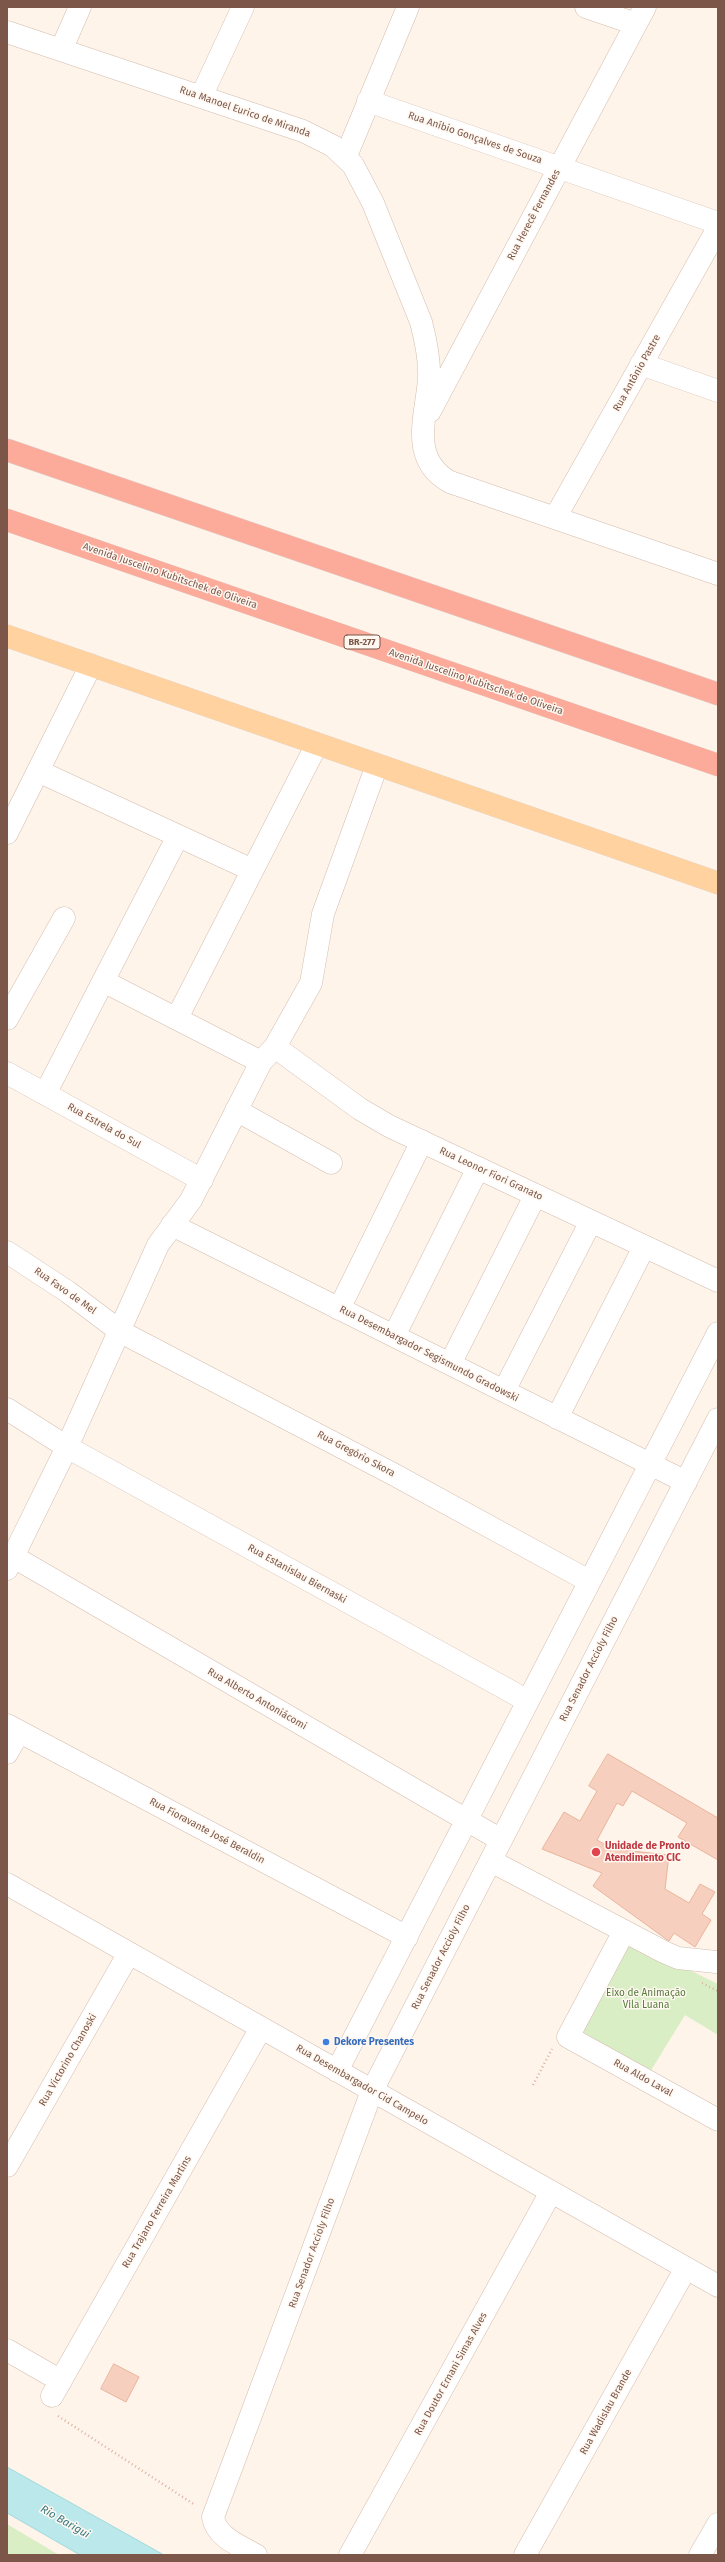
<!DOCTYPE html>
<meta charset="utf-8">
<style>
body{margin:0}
#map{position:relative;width:725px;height:2562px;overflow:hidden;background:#fef4e9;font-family:"Fira Sans",sans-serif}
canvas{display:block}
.frame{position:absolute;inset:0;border:8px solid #7b5649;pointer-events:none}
</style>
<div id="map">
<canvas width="725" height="2562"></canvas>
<div class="frame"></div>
</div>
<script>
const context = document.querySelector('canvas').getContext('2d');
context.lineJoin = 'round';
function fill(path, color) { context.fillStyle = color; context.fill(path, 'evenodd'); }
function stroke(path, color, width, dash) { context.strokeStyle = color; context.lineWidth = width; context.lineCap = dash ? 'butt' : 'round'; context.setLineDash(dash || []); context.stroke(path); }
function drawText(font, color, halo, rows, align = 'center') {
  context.font = font + ' "Fira Sans",sans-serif'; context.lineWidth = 3; context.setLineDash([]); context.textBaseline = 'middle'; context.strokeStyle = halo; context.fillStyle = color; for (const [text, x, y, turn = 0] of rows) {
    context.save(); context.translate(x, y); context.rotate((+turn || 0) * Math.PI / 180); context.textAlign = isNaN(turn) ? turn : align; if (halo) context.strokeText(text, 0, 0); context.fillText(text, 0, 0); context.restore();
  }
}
const green = new Path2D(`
 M630,1941l88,43v51l-33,-20 -35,57 -69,-40z
 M7,2524l52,31h-52z`);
const water = new Path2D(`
 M7,2467l157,88h-84l-73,-42z`);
const building = new Path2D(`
 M608,1754l110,64v42l-40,-23 9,-14 -55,-32 -9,15 -6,-3 -20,37 16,9 56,6 -4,34 24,14 11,-19 15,8 -13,22 9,6 -16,27 -21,-14 -5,8 -3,-2 -73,-53 9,-13 -60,-24 22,-37 16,9 17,-30 -8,-5z
 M114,2364l25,13 -13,25 -25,-13z`);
const path = new Path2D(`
 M702,1983l16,8
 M533,2085l19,-36
 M58,2416l137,89`);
const minor = new Path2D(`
 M586,7l50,17
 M7,32l296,99 30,15 20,19 20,38 48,119c5,19 9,37 8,57 -3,38 -20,80 21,103l268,92
 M61,50l19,-43
 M201,97l42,-90
 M368,101l350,122
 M346,156l62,-149
 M641,364l77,27
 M430,411l215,-404
 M555,518l163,-290
 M38,771l214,99
 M7,833l84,-168
 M103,981l158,81
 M177,1018l140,-274
 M7,1019l57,-101
 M275,1047l85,62 29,17 329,155
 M7,1073l195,107
 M45,1094l133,-258
 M236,1110l95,53
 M172,1225l514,257
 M7,1252l61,40 53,40 272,142 196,107
 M339,1309l83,-168
 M394,1336l84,-168
 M450,1364l85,-168
 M504,1391l87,-170
 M7,1409l60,38 461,254
 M557,1418l87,-171
 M7,1553l494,287
 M7,1569l60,-122 91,-202 33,-45 70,-138 14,-15 36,-64 12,-69 54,-149
 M7,1725l400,212
 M7,1753l12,-21
 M491,1861l173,91 14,6 38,4
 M7,1884l711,402
 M620,1939l-52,98 150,83
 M337,2071l381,-738
 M7,2166l122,-213
 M7,2350l54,31
 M52,2396l209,-368
 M256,2555c-16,-9 -40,-18 -43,-38l159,-426 346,-672
 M350,2555l201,-363
 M525,2555l161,-287
 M700,2555l18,-31`);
const major = new Path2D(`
 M7,636l711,247`);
const highway = new Path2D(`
 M7,450l711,244
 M7,520l711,245`);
const markers = [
 [596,1852,5,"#e0444e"],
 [326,2042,4,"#3f7fe0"]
];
const shields = [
 [362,642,36]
];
const shieldNames = [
 ["BR-277",362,642]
];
const streetNames = [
 ["Rua Manoel Eurico de Miranda",245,112,19],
 ["Rua Aníbio Gonçalves de Souza",475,138,19],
 ["Rua Herecê Fernandes",534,215,-62],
 ["Rua Antônio Pastre",637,373,-61],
 ["Avenida Juscelino Kubitschek de Oliveira",170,576,19],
 ["Avenida Juscelino Kubitschek de Oliveira",476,682,19],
 ["Rua Estrela do Sul",104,1126,29],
 ["Rua Leonor Fiori Granato",491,1174,25],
 ["Rua Favo de Mel",65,1291,35],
 ["Rua Desembargador Segismundo Gradowski",429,1354,27],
 ["Rua Gregório Skora",356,1454,28],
 ["Rua Estanislau Biernaski",297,1574,29],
 ["Rua Senador Accioly Filho",589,1669,-63],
 ["Rua Alberto Antoniácomi",257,1699,30],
 ["Rua Fioravante José Beraldin",207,1831,28],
 ["Rua Senador Accioly Filho",441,1957,-63],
 ["Rua Victorino Chanoski",68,2060,-60],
 ["Rua Aldo Laval",643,2078,29],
 ["Rua Desembargador Cid Campelo",362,2085,30],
 ["Rua Trajano Ferreira Martins",157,2212,-60],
 ["Rua Senador Accioly Filho",312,2253,-70],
 ["Rua Doutor Ernani Simas Alves",451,2374,-61],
 ["Rua Wadislau Brande",606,2412,-61]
];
const healthNames = [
 ["Unidade de Pronto",605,1846],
 ["Atendimento CIC",605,1858]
];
const parkNames = [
 ["Eixo de Animação",646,1993],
 ["Vila Luana",646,2005]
];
const shopNames = [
 ["Dekore Presentes",334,2042]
];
const waterNames = [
 ["Rio Barigui",65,2522,30]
];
fill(green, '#d9eec5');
fill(water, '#bbe8ea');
stroke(water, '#a0d9dd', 1);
fill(building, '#f6cfbe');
stroke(building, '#eab39d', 1);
stroke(minor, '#d4bcaf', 23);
stroke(major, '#ddd3d0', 23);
stroke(highway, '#ddd3d0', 23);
stroke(path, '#dcb1a0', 2.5, [1, 3]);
stroke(minor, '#fff', 22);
stroke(major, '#ffd29f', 22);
stroke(highway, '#fcab9b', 22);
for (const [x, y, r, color] of markers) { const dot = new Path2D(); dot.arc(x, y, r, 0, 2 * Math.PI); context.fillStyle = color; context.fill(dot); stroke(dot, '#fff8f1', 1.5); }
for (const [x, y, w] of shields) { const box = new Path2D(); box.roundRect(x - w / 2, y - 7, w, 14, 3); context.fillStyle = '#fff8f1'; context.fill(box); stroke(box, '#7b5649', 1); }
drawText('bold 9px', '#7b5649', null, shieldNames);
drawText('10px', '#7b5649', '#fff8f1', streetNames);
drawText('bold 10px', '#be3a42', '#fff8f1', healthNames, 'left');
drawText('10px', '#567b3d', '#fff8f1', parkNames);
drawText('bold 10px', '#366cbe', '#fff8f1', shopNames, 'left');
drawText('italic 11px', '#3b7c82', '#fff8f1', waterNames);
</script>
